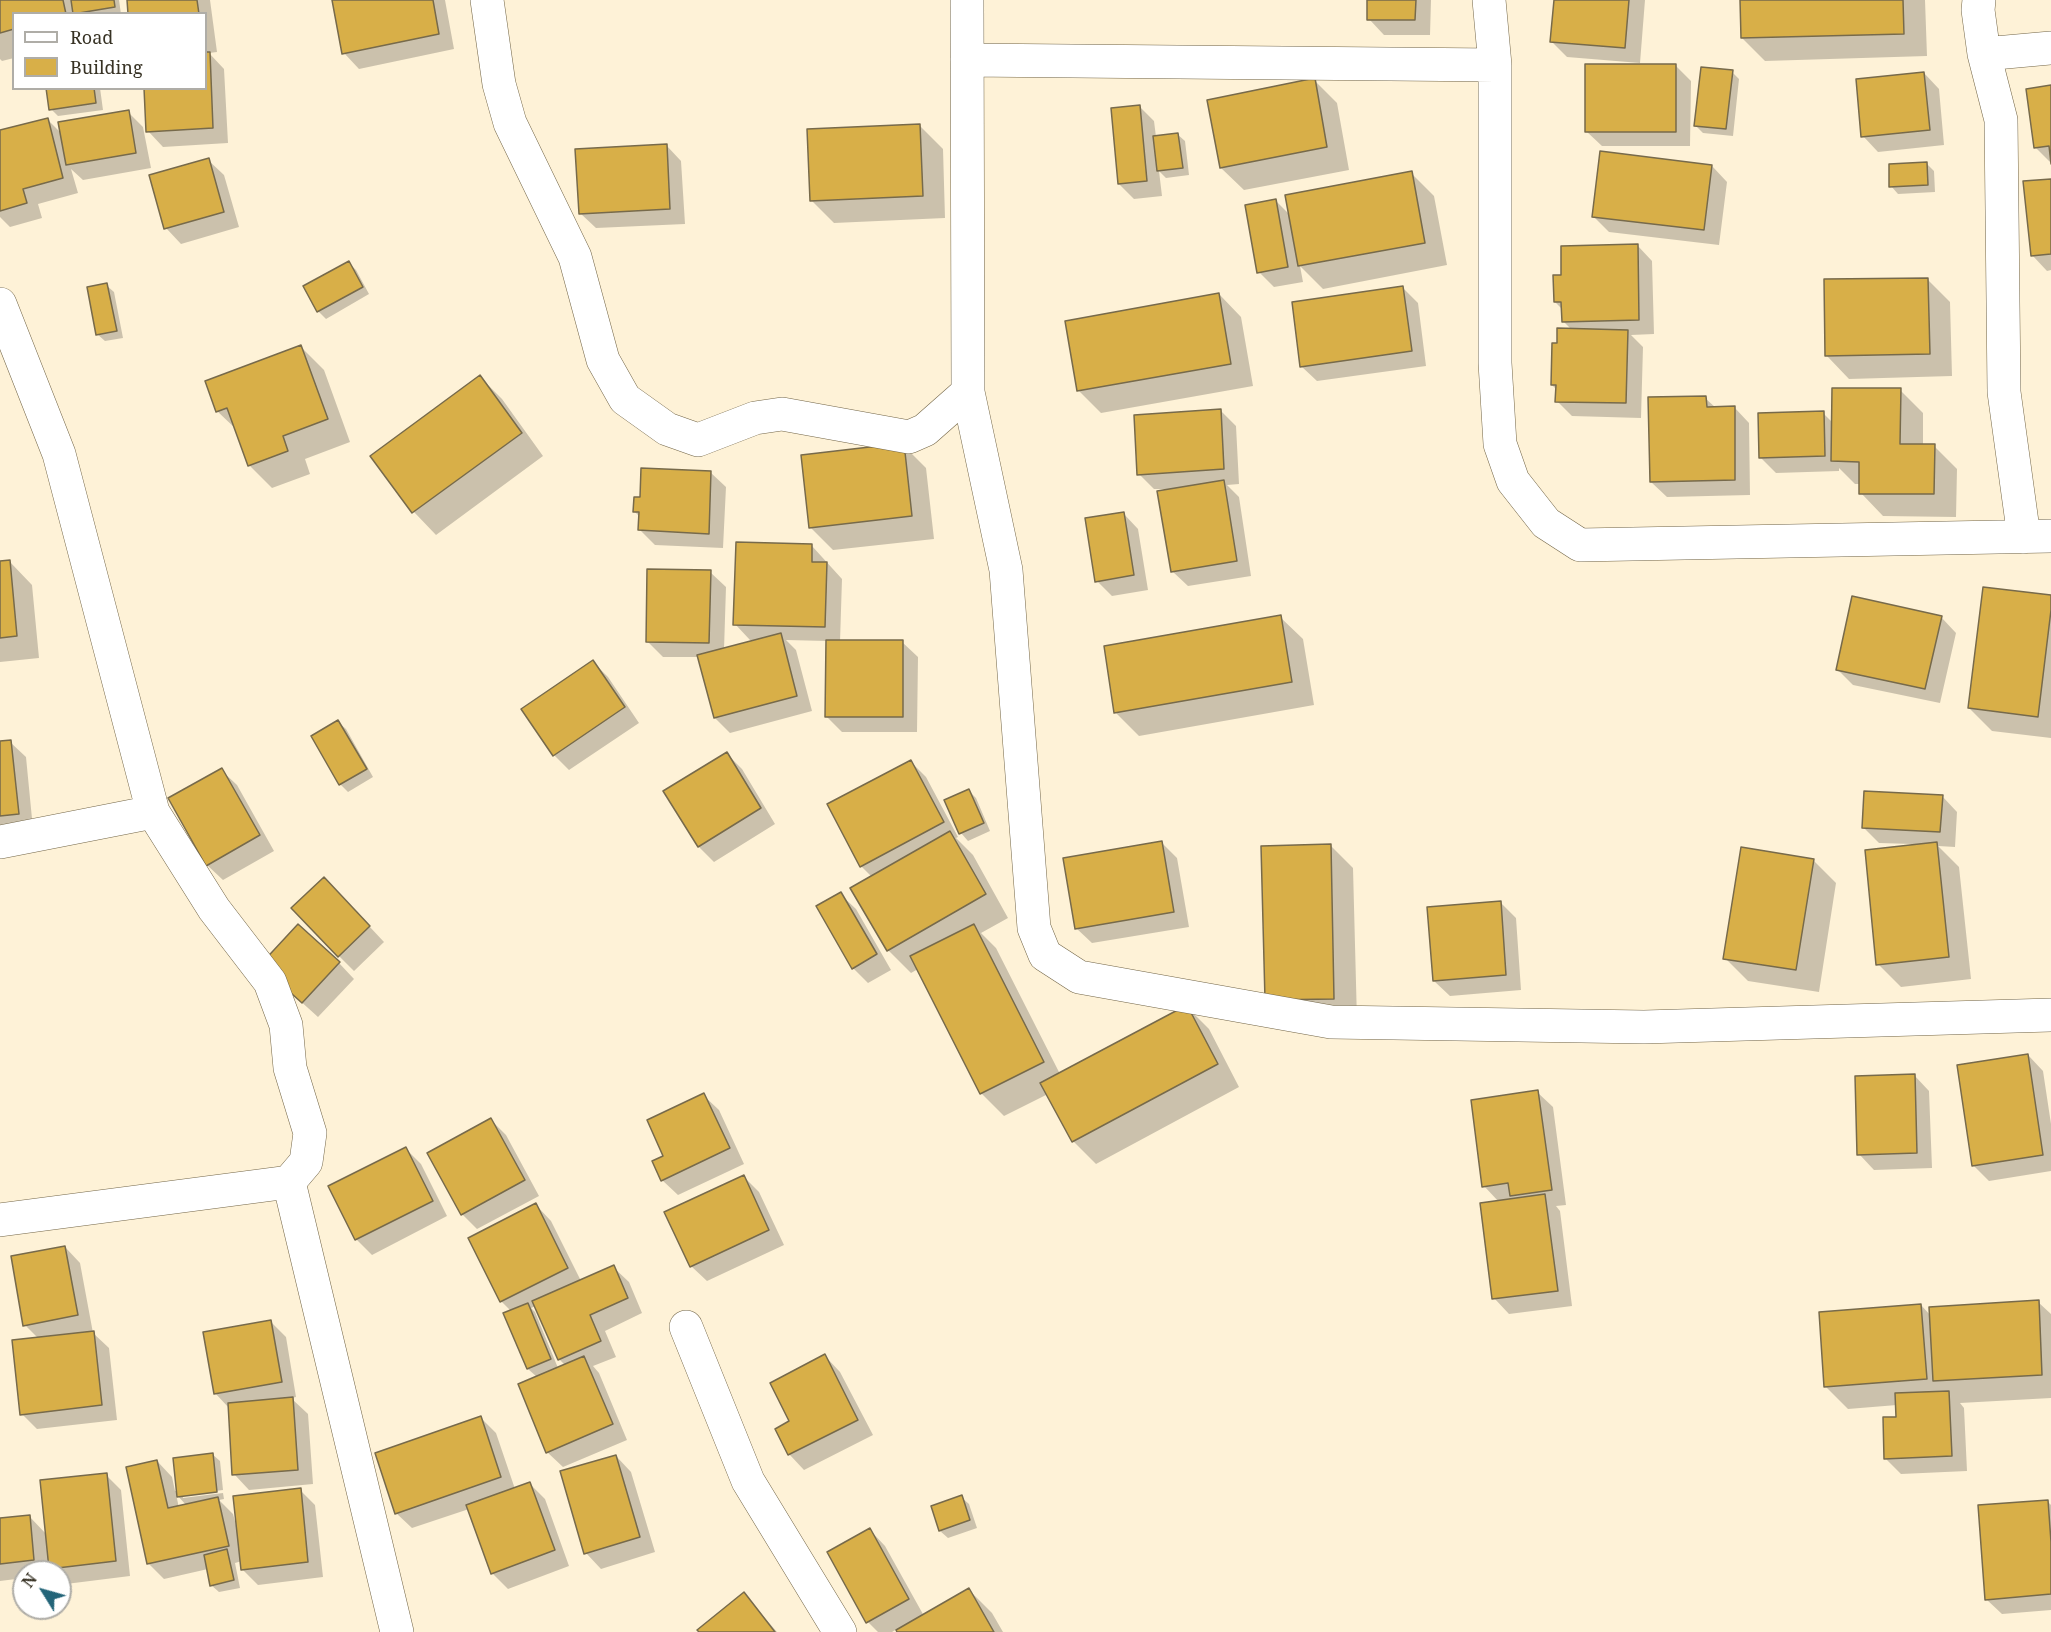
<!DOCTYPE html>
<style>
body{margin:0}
#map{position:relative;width:2051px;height:1632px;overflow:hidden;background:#fef2d7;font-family:"Noto Serif",serif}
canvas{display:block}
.legend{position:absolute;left:12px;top:12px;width:195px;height:78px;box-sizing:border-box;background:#fff;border:2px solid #afada7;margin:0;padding:8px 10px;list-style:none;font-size:18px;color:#373224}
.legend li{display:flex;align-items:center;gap:12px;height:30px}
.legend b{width:30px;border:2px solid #afada7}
.north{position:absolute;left:12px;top:1560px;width:60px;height:60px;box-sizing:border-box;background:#fff;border:2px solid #afada7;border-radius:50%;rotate:307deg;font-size:16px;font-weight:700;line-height:24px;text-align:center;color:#373224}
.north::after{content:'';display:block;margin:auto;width:21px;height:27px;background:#246579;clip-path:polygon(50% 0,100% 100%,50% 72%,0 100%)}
</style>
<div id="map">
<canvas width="2051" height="1632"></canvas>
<ul class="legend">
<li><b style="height:8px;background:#fff"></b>Road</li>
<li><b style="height:16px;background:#d8af48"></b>Building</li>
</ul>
<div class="north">N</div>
</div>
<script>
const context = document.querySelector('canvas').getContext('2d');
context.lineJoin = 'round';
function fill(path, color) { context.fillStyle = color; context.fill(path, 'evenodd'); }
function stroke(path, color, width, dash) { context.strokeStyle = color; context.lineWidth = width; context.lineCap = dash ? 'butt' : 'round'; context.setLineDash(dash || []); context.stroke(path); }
const shadow = new Path2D(`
 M0,0h119l2,14h-107v44l-12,3 -2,-2z
 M128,0h82l7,52 -8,1 15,16 4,74 -65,4 -15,-16 58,-43v-74h-76z
 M334,0h111l9,49 -95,20 -15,-16z
 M1369,0h62l-1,35h-46l-15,-16z
 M1555,0h90l-5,63 -73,-6 -16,-16z
 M1741,0h184l2,56 -162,5 -23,-23z
 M1676,66l15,15 -1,65h-88l-16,-15z
 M1732,72l7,7 -6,57 -30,-3 -7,-7z
 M1924,73l15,16 5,56 -66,7 -15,-16z
 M1314,80l23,23 12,67 -105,20 -23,-22z
 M2051,87v76l-16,-16z
 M48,88h52l3,22 -45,6 -7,-7z
 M1139,106l15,15 2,16 21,-3 8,7 4,34 -23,3 -7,-7 3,25 -28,3 -15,-15z
 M128,112l15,15 8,41 -68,12 -12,-11 7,24 -40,11 4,14 -32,9 -10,-10v-85l47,-13 15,15z
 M920,126l23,23 2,69 -111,5 -23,-23z
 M666,145l15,16 4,63 -89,4 -16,-15z
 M208,160l16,15 15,52 -58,17 -15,-16z
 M1927,164l7,7 1,21 -37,2 -7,-8z
 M1712,166l15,16 -8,63 -110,-13 -16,-16z
 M1411,173l23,23 13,69 -124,24 -23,-23 3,16 -29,5 -15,-15 17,-71 14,14z
 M2051,180v90l-4,1 -15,-16z
 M1637,245l15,16 2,73 -23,1 12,12 -2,71 -69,-2 -15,-15v-11l-5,-5 6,-41 14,-14 -9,-9v-11l-8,-8 7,-26z
 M349,263l7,7 13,24 -43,25 -8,-8 -13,-24z
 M1927,279l23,23 2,74 -103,3 -22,-23z
 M106,285l8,7 9,46 -18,3 -8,-7z
 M1403,288l15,15 8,63 -109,15 -16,-15z
 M1219,294l22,23 12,69 -152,27 -23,-23z
 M301,347l23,23 26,72 -45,17 5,15 -38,14 -23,-23 -12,-35 -20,-19z
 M480,377l22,22 41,57 -107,79 -22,-23 -41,-56z
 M1900,390l23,23v32l11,1 23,23 -1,48 -73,-1 -22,-23v-9h-6l-16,-16v3l-63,2 -16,-16 63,-44 10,10z
 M1705,398l11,10 18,-1 15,16 1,72 -83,2 -16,-15z
 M1221,411l15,15 3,58 -12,1 12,12 12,79 -63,10 -16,-15 -7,-82h-11l-15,-15z
 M903,445l23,23 8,71 -101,11 -23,-23z
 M710,472l16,15 -3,61 -68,-3 -15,-15v-13l-5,-5z
 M1123,513l15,16 10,61 -36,6 -15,-15z
 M812,546l30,33 -2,63h62l16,15 -1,75h-75l-15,-15v-76l-41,-1 10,10 16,61 -82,22 -15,-15 -16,-61h-36l-16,-16 63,-69 16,15 -2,63 34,-10h-8l-15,-16z
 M10,562l22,23 7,73 -39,4v-99z
 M2051,597v141l-59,-7 -23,-23z
 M1280,617l23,22 11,66 -175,31 -23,-23z
 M1941,617l15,16 -16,70 -87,-18 -16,-16z
 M593,662l15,15 31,46 -70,47 -15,-15z
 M338,722l8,7 27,48 -25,15 -8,-8 -27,-47z
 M10,742l16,15 7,72 -33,4v-90z
 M727,754l15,15 33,55 -61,38 -15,-15 -34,-56z
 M910,761l16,16 32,60 -2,1 17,17 35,63 -27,15 15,15 64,126 126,-68 23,23 30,58 -143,77 -23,-23 -25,-47 -44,22 -23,-23 -63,-124 -7,4 -23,-23 -16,-73 -11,-11z
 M221,770l16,15 37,66 -51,29 -16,-15z
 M969,791l7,7 14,33 -22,10 -7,-8 -15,-32z
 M1942,796l15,16 -2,35 -17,-1 21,21 12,112 -70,8 -23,-23 34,-120 -33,-1 -16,-16z
 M1162,843l15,15 12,69 -97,16 -16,-15z
 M1330,845l23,23 4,153 -67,2z
 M1813,860l23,23 -17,109 -71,-11 -23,-23z
 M339,894l45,48 -30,29 -15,-15z
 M840,894l16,15 35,61 -23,13 -15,-15z
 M1501,903l15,15 5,72 -71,6 -16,-15z
 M339,963l15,16 -36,38 -41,-37z
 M2028,1055l15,16 8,53v47l-62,10 -15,-15z
 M1914,1075l15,16 3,77 -58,2 -15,-16z
 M1537,1092l16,15 13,98 -10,1 4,5 12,95 -63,8 -15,-16 5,-96 -15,-16z
 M703,1095l16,15 25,54 -66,31 -16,-15 3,-23z
 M491,1120l15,15 33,61 -62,33 -15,-15z
 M406,1149l15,15 26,52 -75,39 -16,-16z
 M743,1176l16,16 25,53 -77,36 -16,-15z
 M536,1205l15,16 30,60 32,-14 16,15 13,31 -37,18 11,26 -23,9 6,7 28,67 -64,27 -16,-15 -10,-75 -9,-8 -17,-58 -10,-10zM536,1306l23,53 6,6 -7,3 -23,-56 -4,-4z
 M65,1247l15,16 13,70 16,15 8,72 -80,9 -15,-15 17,-75 -14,-14z
 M2038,1302l13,12v84l-91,5 4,5 3,63 -66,3 -15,-15 12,-41 -1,-13 -49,4 -23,-23 96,-81 10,11z
 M271,1322l15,15 10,60 -5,1 17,16 5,70 -64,6 -15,-16 -5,-66 -14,-15z
 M825,1356l15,16 33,63 -69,35 -15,-16 2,-32z
 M481,1418l15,15 19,56 15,-5 15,15 24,67 -61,23 -16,-16 -23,-64 -57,19 -16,-15z
 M212,1454l8,7 3,29 -40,5v3l40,-5 1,6 -5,1 14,14 3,11 64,-35 15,15 8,72 -65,8 -15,-15 -1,-9 -7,2 5,25 -21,4 -8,-7 -3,-16 -44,10 -15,-15 -22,-96 30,-7 15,16 3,14h3zM176,1494l11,12 -8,2z
 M616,1456l15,16 24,80 -54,17 -15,-16z
 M106,1475l15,15 9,86 -64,8 -6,-6v-6h-6l-6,-6v6h-24v6l-24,3v-61l29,-4 18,19z
 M961,1497l8,7 8,24 -29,10 -8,-7z
 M2047,1501l4,4v105l-49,4 -16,-15z
 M870,1530l15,16 39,70 45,-26 23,23 11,19h-104l-2,-3 -5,3h-14l-10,-10z
 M744,1594l33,38h-76z`);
const building = new Path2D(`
 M0,0h63l3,14h-52v15l-14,4z
 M71,0h43l1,7 -42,7z
 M127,0h70l2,14h-71z
 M332,0h101l6,34 -97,20z
 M1367,0h49l-1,20h-48z
 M1554,0h75l-4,48 -75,-6z
 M1740,0h163l1,34 -163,4z
 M206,52h4l3,76 -67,4 -2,-44h62z
 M1585,64h91v68h-91z
 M1701,67l32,3 -7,59 -32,-3z
 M1924,72l6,58 -69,7 -5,-58z
 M1315,78l12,69 -107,21 -13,-68z
 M2051,85v79l-2,-18 -15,2 -8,-59z
 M46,88h48l2,15 -47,7z
 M1140,105l7,76 -29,3 -7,-76z
 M129,110l7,43 -70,12 -8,-43z
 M48,118l15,60 -40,11 4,14 -27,8v-81z
 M920,124l3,72 -113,5 -3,-72z
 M1178,133l5,35 -26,3 -4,-35z
 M667,144l3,65 -91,5 -4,-65z
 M1600,151l112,14 -8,65 -112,-13z
 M209,158l15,54 -60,17 -15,-54z
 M1927,162l1,23 -39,2v-23z
 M1412,171l13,72 -127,23 -13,-71z
 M2051,179v75l-20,2 -8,-75z
 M1276,199l12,68 -31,6 -12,-68z
 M1638,244l1,76 -77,2 -1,-20h-7l-1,-27h8v-29z
 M349,261l14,26 -46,25 -14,-26z
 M1928,278l2,76 -105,2 -1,-77z
 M107,283l10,48 -21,4 -9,-48z
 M1403,286l9,65 -112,16 -8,-65z
 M1219,293l12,71 -154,27 -12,-70z
 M1557,328l71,2 -2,73 -71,-1 1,-17h-5l1,-42h5z
 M301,345l27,74 -45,17 5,15 -40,15 -21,-58 -11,4 -11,-31z
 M480,375l42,58 -110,80 -42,-57z
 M1832,388h69l-1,56h35l-1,50h-75v-32l-28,-1z
 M1706,396l1,11 28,-1v74l-85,2 -2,-85z
 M1221,409l3,60 -87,6 -3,-60z
 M1824,411l1,45 -66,2 -1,-45z
 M904,443l8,73 -103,12 -8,-73z
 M641,468l70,3 -2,63 -71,-4 1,-18h-6l1,-15h6z
 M1224,480l13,81 -66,11 -14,-81z
 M1124,512l10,63 -39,7 -10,-64z
 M736,542l76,2v18h15l-2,65 -92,-2z
 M10,560l7,76 -17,2v-77z
 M647,569l64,1 -2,73 -63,-1z
 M1983,587l68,8v15l-13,107 -70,-9z
 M1852,596l90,20 -17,73 -89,-19z
 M1281,615l11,67 -178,31 -10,-67z
 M781,633l16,63 -83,22 -17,-63z
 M826,640h77v77h-78z
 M593,660l32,47 -72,49 -32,-47z
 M338,720l29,49 -28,16 -28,-49z
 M11,740l8,74 -19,2v-75z
 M727,752l34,56 -63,39 -35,-56z
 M911,760l33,62 -84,45 -33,-63z
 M222,768l38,67 -54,31 -38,-68z
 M969,789l15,34 -25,11 -15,-34z
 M1864,791l79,4 -3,37 -78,-4z
 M950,831l36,63 -99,57 -37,-63z
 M1162,841l12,71 -99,17 -12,-71z
 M1937,842l12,115 -73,8 -11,-115z
 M1331,844l3,155 -69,1 -4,-154z
 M1741,847l73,12 -18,111 -73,-11z
 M324,877l46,49 -32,31 -47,-49z
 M841,892l36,62 -25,15 -36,-63z
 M1501,901l5,74 -73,6 -6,-74z
 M298,924l42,38 -38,41 -42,-38z
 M974,924l70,138 -64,32 -70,-138z
 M1187,1005l31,59 -146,78 -32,-59z
 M2028,1054l15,101 -71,11 -15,-101z
 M1915,1074l2,79 -60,2 -2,-79z
 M1538,1090l14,100 -42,6 -2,-13 -26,4 -11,-87z
 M704,1093l26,55 -69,33 -9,-20 11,-5 -16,-36z
 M491,1118l34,62 -64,35 -34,-62z
 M406,1147l27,54 -78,39 -27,-54z
 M744,1175l25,55 -79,37 -26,-55z
 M1545,1194l13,97 -66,8 -12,-96z
 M536,1203l32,65 -68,34 -32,-64z
 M65,1246l13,69 -55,11 -12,-70z
 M614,1265l14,33 -38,17 11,26 -43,19 -26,-59z
 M2039,1300l3,75 -109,6 -4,-74z
 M528,1303l23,56 -24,10 -24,-56z
 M1921,1304l6,75 -103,8 -5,-75z
 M271,1320l11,62 -68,12 -11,-62z
 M94,1331l8,74 -82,10 -8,-75z
 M825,1354l33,66 -70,35 -13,-26 14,-8 -19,-38z
 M584,1356l29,68 -67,29 -28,-69z
 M1949,1391l3,65 -68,3 -1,-42h13l-1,-24z
 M293,1397l5,73 -66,5 -4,-72z
 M481,1416l20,61 -106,37 -20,-61z
 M213,1453l4,39 -40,5 -4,-39z
 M616,1455l24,82 -56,17 -24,-83z
 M157,1460l11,48 50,-11 11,49 -82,18 -21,-97z
 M107,1473l9,88 -67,8 -9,-89z
 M530,1482l25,68 -64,24 -25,-69z
 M301,1488l7,74 -67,8 -8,-74z
 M962,1495l8,25 -31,11 -8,-25z
 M2048,1500l3,42v52l-66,6 -7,-95z
 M30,1515l4,45 -34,4v-46z
 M870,1528l39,71 -43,24 -39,-71z
 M227,1549l7,31 -24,6 -6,-31z
 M969,1588l25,44h-97l-1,-2z
 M744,1592l31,40h-76l-2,-2z`);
const minor = new Path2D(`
 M487,0l12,84 11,39 65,134 28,103 22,39 42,30 31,11 57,-22 27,-4 127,23 16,-7 43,-38
 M967,0l1,392 38,178 28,358 11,27 34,22 252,45 313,5 407,-12
 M1489,0l6,65v298l5,81 13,37 33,42 34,22 471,-9
 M1979,0l-1,10 6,44 17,66 3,272 20,145
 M1984,54l67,-6
 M967,60l528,5
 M0,304l59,150 94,358 61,97 56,73 16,43 4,43 20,65 -4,29 -17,20 -289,38
 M0,842l153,-30
 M289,1182l108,450
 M686,1327l62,154 92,151`);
fill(shadow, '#0003');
fill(building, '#d8af48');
stroke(building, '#776a4b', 1.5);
stroke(minor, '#736648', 34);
stroke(minor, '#fff', 33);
</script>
